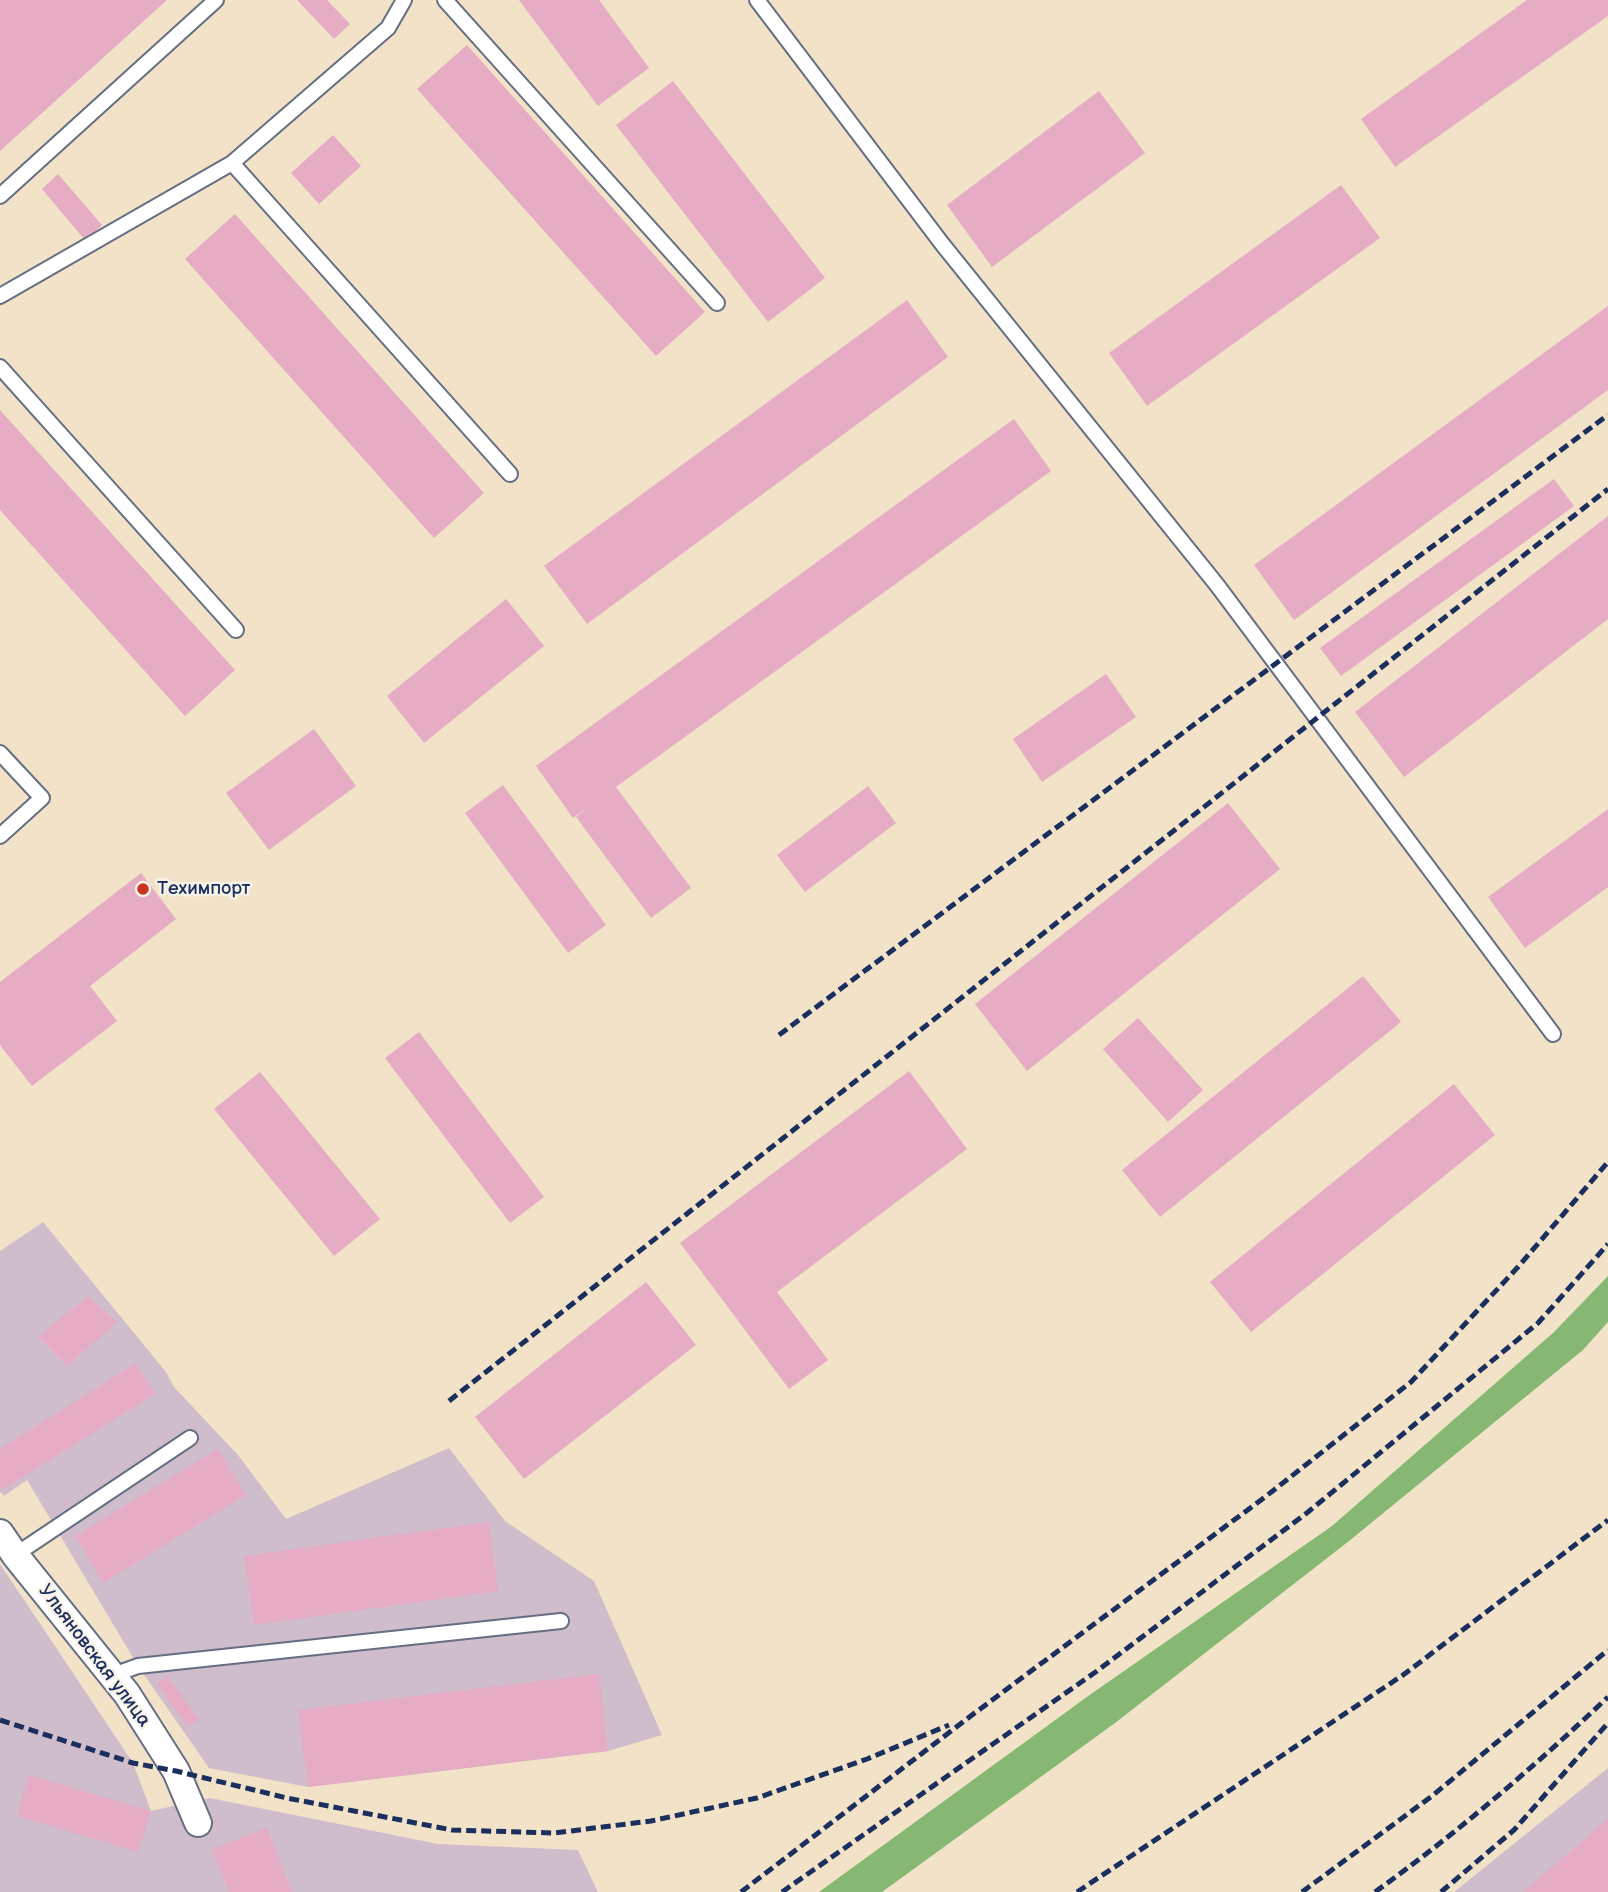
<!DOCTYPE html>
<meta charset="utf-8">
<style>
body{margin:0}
canvas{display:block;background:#f2e2c8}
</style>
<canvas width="1608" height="1892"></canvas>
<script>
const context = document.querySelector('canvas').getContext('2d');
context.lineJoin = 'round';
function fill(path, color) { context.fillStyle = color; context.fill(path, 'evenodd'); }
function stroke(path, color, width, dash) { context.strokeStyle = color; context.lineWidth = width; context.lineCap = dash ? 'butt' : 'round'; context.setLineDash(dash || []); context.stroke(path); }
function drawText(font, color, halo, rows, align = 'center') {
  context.font = font + ' "Balsamiq Sans",sans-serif'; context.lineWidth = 5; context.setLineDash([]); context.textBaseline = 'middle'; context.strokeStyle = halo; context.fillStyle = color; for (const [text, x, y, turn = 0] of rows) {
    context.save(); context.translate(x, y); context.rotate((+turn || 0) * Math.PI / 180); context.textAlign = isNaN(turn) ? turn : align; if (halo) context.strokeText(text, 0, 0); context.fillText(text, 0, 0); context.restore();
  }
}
const industrial = new Path2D(`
 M43,1222l123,150 8,15 64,68 48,64 163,-71 56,73 89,60 68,154 -54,16 -300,36 -99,-19 -71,-102 -111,-186 -23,16 -4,-4v-241z
 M0,1564l133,199 18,48 59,-13 228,46 140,6 20,42h-598z
 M1608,1768v124h-154z`);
const forest = new Path2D(`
 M1608,1276v46l-25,28 -234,191 -234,182 -233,169h-63l272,-198 241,-168 222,-194z`);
const building = new Path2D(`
 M0,0h167l-167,151z
 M297,0h30l23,24 -16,15z
 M519,0h80l50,68 -51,38z
 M1527,0h81v16l-213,151 -34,-48z
 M467,45l238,267 -49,44 -239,-267z
 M673,81l152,197 -57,44 -152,-197z
 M1099,91l46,62 -153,114 -45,-62z
 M333,135l28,31 -42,38 -28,-31z
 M58,174l44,51 -17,15 -43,-51z
 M1341,185l39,53 -233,168 -38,-53z
 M235,214l249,279 -50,45 -249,-279z
 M907,300l41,57 -361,267 -43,-58z
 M1608,306v84l-314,230 -40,-55z
 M0,410l235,260 -50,46 -185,-206z
 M1014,419l37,52 -435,316 75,101 -40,30 -75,-101 12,-10 -15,11 -37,-52z
 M1554,479l20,27 -233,170 -21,-28z
 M1608,516v103l-204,158 -49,-65z
 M506,599l38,47 -120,97 -37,-47z
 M1106,674l30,43 -94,65 -29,-43z
 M314,729l42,57 -87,64 -43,-57z
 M503,785l103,140 -38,28 -103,-140z
 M868,786l28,37 -91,69 -28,-37z
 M1228,803l52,66 -253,202 -52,-67z
 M1608,809v78l-83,61 -37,-51z
 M141,873l35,46 -86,67 27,35 -85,65 -32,-41v-63z
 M1363,976l38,46 -241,195 -38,-47z
 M1138,1018l65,72 -35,32 -65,-73z
 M419,1032l125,165 -34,26 -125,-165z
 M909,1071l58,78 -190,143 51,68 -39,29 -109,-146z
 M260,1072l120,147 -46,37 -120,-147z
 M1454,1084l41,51 -244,197 -41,-50z
 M646,1282l50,63 -172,134 -49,-62z
 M88,1296l29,26 -50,44 -29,-29z
 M136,1363l19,31 -153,96 -2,-4v-37z
 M218,1449l28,46 -143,88 -28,-47z
 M489,1522l9,69 -244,34 -10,-69z
 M599,1674l9,77 -300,36 -10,-77z
 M167,1676l32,43 -11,8 -31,-43z
 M29,1775l122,36 -13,41 -121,-36z
 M1608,1819v73h-85z
 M267,1828l25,64h-63l-17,-43z`);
const service = new Path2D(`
 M445,0l272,303
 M757,0l186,245 274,340 336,449
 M232,163l278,311
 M0,196l216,-196
 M0,296l232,-133 156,-135 16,-28
 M0,367l236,263
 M0,753l42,45 -42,38
 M15,1555l175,-117
 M113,1675l25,-9 423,-45`);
const minor = new Path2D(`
 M0,1533l15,22 112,139 49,77 22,52`);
const rail = new Path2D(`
 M779,1035l829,-620
 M449,1401l1159,-912
 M0,1720l133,43 43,8 111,27 165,32 102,3 97,-12 106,-23 110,-39 82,-34
 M741,1892l231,-177 293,-218 146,-115 107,-115 90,-105
 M782,1892l315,-221 211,-159 230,-189 70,-79
 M1077,1892l326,-217 205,-155
 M1302,1892l130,-96 176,-146
 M1375,1892c82,-59 159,-125 233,-195
 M1441,1892l73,-62 94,-107`);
const markers = [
 [143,889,7,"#c8321e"]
];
const poiNames = [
 ["Техимпорт",157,889]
];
const streetNames = [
 ["Ульяновская улица",94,1656,53]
];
fill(industrial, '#d0bdcc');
fill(forest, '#86b873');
fill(building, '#e5acc4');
stroke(service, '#666e83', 18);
stroke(minor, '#666e83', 30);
stroke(service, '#fff', 14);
stroke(minor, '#fff', 26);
stroke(rail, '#1b2f5e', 5, [10, 5]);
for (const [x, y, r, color] of markers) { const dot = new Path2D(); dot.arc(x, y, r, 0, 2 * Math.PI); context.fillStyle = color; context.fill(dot); stroke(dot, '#f7f3e8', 2.5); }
drawText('19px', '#1b2f5e', '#f7f3e8', poiNames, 'left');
drawText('19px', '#1b2f5e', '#f7f3e8', streetNames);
</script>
